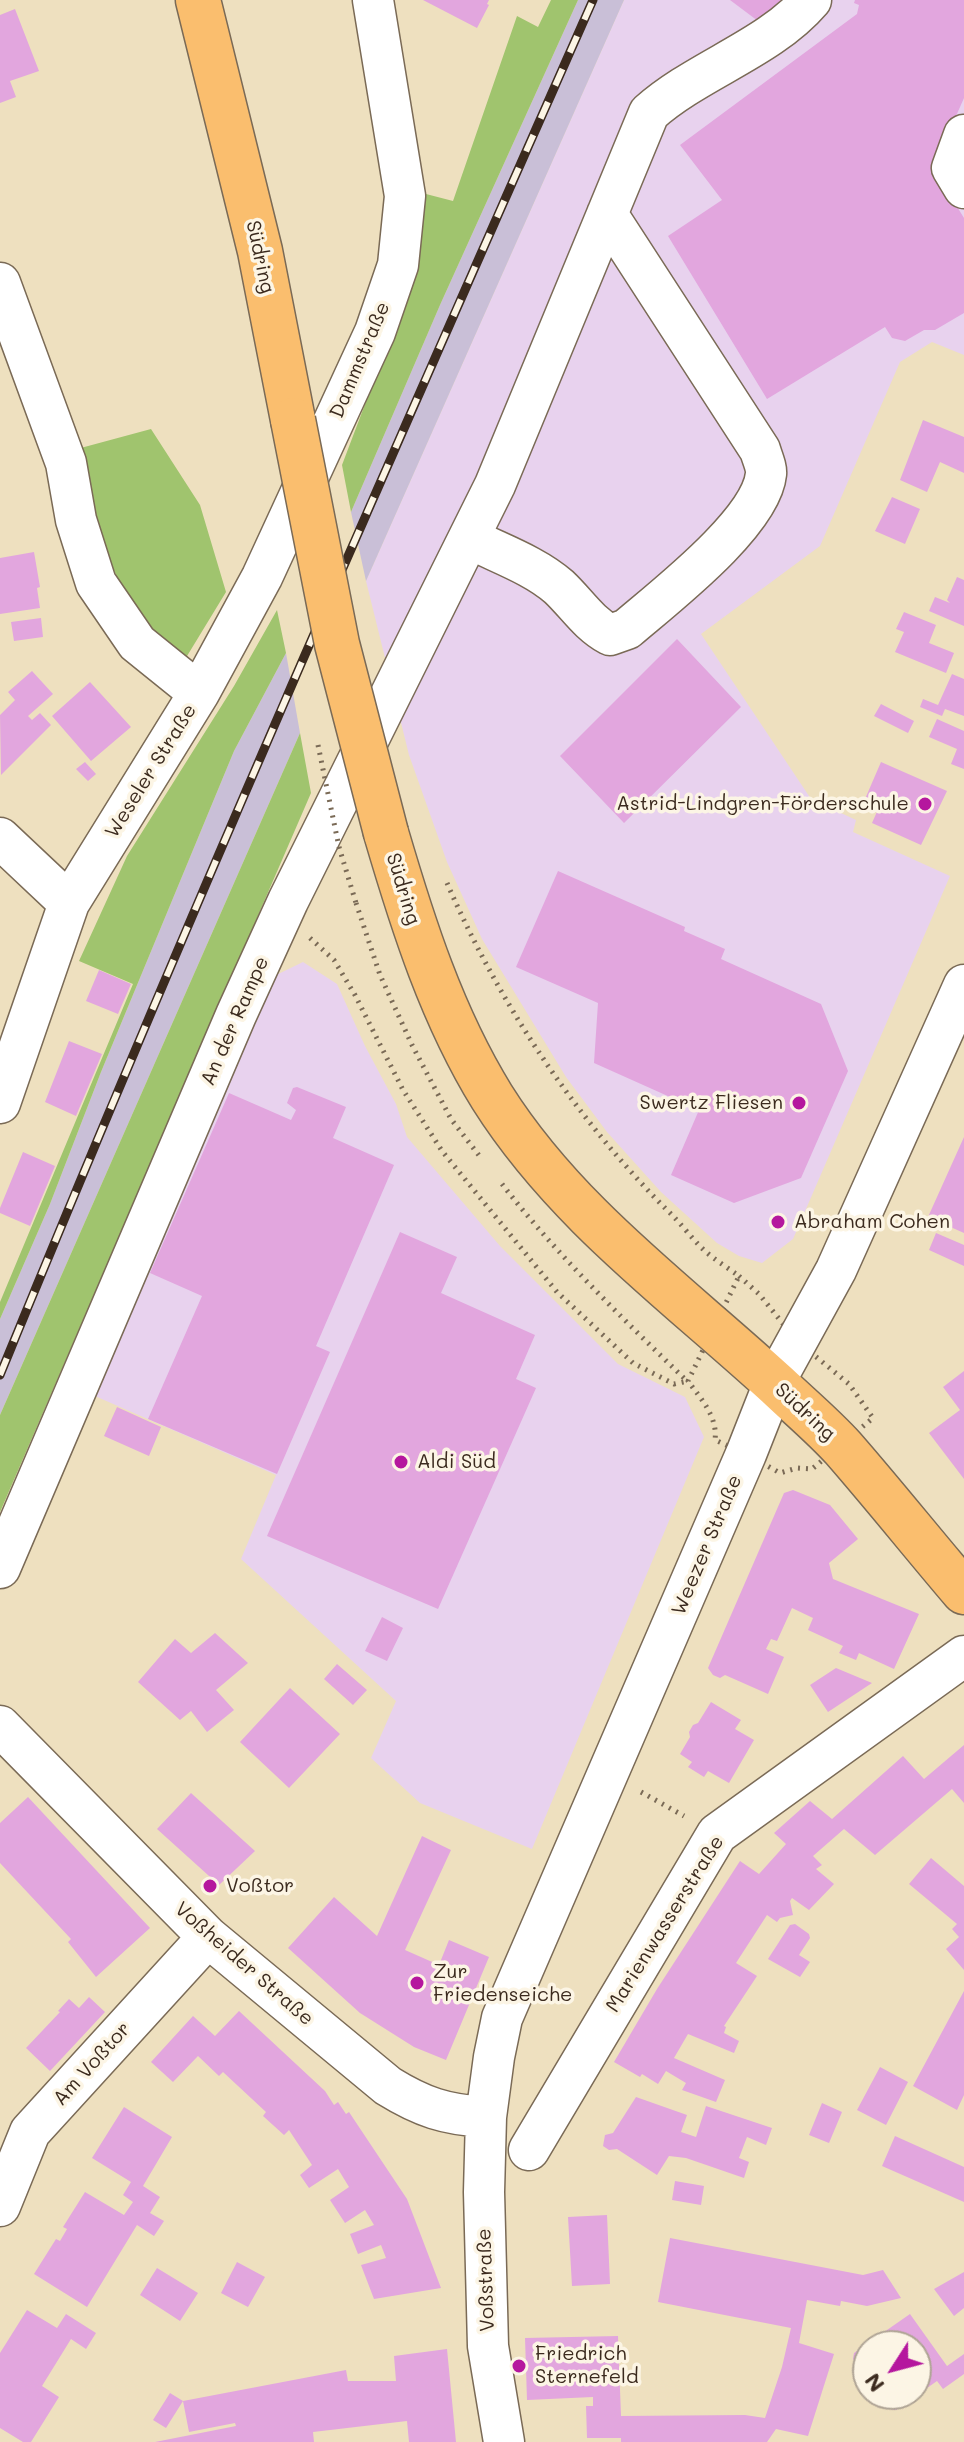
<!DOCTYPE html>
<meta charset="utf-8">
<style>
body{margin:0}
#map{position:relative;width:964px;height:2442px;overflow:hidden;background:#eee0bf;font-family:Mali,sans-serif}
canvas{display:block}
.north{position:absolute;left:852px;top:2330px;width:80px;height:80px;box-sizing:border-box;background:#fcf5e5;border:2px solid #afa495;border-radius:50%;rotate:234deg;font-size:22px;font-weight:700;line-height:32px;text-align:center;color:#3b2a1e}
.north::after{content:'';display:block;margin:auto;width:28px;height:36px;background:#b5179e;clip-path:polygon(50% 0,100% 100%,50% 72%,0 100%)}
</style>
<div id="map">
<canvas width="964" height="2442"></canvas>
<div class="north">N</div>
</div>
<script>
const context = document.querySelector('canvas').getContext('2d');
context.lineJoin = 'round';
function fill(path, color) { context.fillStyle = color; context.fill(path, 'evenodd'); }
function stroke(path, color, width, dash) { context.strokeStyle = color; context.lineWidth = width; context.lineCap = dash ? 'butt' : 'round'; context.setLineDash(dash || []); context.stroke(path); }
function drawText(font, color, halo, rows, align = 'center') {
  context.font = font + ' Mali,sans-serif'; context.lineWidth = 7; context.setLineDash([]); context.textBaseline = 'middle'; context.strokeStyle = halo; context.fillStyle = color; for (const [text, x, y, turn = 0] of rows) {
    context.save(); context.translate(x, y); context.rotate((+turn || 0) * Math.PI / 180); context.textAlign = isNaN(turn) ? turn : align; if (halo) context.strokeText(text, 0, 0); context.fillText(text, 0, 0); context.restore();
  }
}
const built = new Path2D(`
 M624,0h340v355l-32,-13 -32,20 -80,184 -119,88 110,165 45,21 -3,12 97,44 -157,363 -31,24 -23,-7 -22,-13 -56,-51 -54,-60 -41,-55 -84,-138 -35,-77 -38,-107 -43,-174z
 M303,962l34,22 28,62 31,58 11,33 93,109 118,118 67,33 19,40 -172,412 -112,-46 -49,-45 25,-57 -155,-142 35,-84 -188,-82 182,-415z`);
const industrial = new Path2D(`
 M578,0h46l-258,581 -15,-69 89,-207z
 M286,653l14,80 -300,682v-96l50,-115 51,-132 133,-321z`);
const green = new Path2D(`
 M551,0h27l-138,305 -89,207 -9,-47 75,-198 9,-73 27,7 64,-185 21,11z
 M151,429l49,76 26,87 -42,69c-10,-10 -23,-19 -32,-29 -44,-54 -60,-117 -75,-183z
 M277,610l9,43 -52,98 -133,321 -51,132 -50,115v-17l133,-318 -54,-23 48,-105 107,-170z
 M300,733l11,60 -311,719v-97z`);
const building = new Path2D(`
 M423,0h66l-2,4 2,1 -12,23z
 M730,0h51l-19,24z
 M855,0h109v98l-31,70 31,50v95l-29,17h-11l-19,11 -13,-3 -7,-11 -118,72 -99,-163 54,-36 -42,-55 177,-131 2,-9 -5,-2z
 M15,9l24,62 -29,10 6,16 -16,6v-88z
 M923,420l41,17v36l-24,-11 -13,30 -27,-12z
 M892,497l28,12 -15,35 -30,-13z
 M34,552l6,35 -3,1 3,20 -40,6v-56z
 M957,577l7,3v46l-35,-15 6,-14 15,6 -3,-3z
 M904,612l32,13 -7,18 25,10 -8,20 -51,-21 9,-20 -8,-3z
 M41,618l2,19 -29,4 -3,-19z
 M677,639l64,68 -117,116 -64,-67z
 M32,671l21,23 -25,22 4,4 8,-7 11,12 -50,50 -1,-60 15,-15 -7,-8z
 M952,674l12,5v37l-19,-7 -3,7 -22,-9 3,-8 15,6z
 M90,682l41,45 -40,34 -39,-45z
 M881,704l33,17 -6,12 -34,-17z
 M937,719l27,12v38l-13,-5 6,-15 -28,-12z
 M85,762l11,12 -8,7 -12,-12z
 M881,762l66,29 -26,54 -49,-22 8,-18 -15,-6z
 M558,871l127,56 -1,4 41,18 -4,10 100,45 27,67 -47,107 -67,25 -63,-28 28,-65 -105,-47 4,-60 -82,-36z
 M99,970l32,14 -13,30 -32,-13z
 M69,1041l33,13 -26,62 -31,-14z
 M297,1087l49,20 -13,31 61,27 -78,181 14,6 -53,122 -129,-55 54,-123 -52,-23 79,-180 62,27 5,-10 -9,-7 6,-15z
 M964,1137v96l-36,-16z
 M23,1152l32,14 -25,60 -30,-13v-5z
 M400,1232l57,25 -16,36 94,42 -19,44 20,9 -98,221 -171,-73z
 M936,1233l28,12v21l-35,-16z
 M964,1371v108l-35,-46 31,-23 -17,-23z
 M117,1407l44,20 -12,29 -45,-20z
 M793,1490l37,15 28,34 -29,24 4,16 86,35 -25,55 -35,-16 -3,7 -17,-7 4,-7 -35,-16 5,-12 -21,-10 -15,33 -6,-2 -5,10 18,8 -16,37 -43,-19 -5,3 -7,-3 -5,-7 76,-175z
 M382,1617l21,11 -16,33 -22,-10z
 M215,1633l33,30 -32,27 18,20 -27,22 -16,-21 -11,9 -42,-38 37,-43 16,14z
 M337,1664l30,26 -14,15 -29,-26z
 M836,1668l36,15 -44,29 -18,-27z
 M290,1688l50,46 -51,54 -49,-46z
 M711,1702l30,18 -6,9 19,11 -25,43 -21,-12 -4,6 -16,-10 4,-5 -12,-8 10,-17 -1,-5 4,-7 5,-2z
 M964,1745v58l-12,-14 -77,66 -31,-26 -31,27 9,9 -6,4 18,15 -25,26 -17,-12 -2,3 3,14 -13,3 -3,4 -10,-7 -31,48 21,13 -33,50 2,1 -2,6 15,8 -5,12 -46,-19 -14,24 51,22 -9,22 -34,-12 4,-7 -20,-12 -8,13 -16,-10 -2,3 -26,-15 43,-73 83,-128 19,13 27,-30 -12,-11 36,-32 22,18 71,-63 21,23z
 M191,1793l64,58 -36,34 -62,-56z
 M28,1797l122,131 -54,49 -28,-35 3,-3 -71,-76v-40z
 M422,1836l29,14 -46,100 34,15 10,-25 40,17 -43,103 -32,-13 -54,-34 -72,-65 46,-51 43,39z
 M931,1858l33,28v84l-18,-21 13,-12 -7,-8 5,-5 -48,-40z
 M795,1924l14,10 1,4 -11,17 11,7 -10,15 -32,-18 22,-34z
 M964,1991v104l-7,15 -44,-24z
 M89,1997l16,15 -55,59 -24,-23 34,-36 -2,-1 11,-12 10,9z
 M239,2011l86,80 9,14 4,-3 8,12 3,-2 58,87 34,89 -67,11 -13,-34 25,-7 -5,-13 -23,9 -8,-20 24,-9 -9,-15 -20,13 -15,-23 19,-13 -11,-18 -29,19 -9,-13 12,-10 -23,-35 -5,5 -21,-19 3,-4 -43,-40 -4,4 -21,-20 -25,26 -22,-20 42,-46 22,20z
 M880,2067l28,15 -22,43 -29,-15z
 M636,2097l51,18 -6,17 15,5 10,-31 66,22 -6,17 -19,-8 -8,21 10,4 -5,16 -58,-20 -17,-2 -12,19 -40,-26 -8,1 -6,-4 2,-11 8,-2z
 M822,2103l20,9 -13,31 -20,-8z
 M124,2107l48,30 -29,49 17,11 -10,16 14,8 -10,15 -17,-11 -50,82 -53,-33 22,-35 4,2 7,-12 -4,-2 22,-35 39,23 9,-13 -10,-7 8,-13 -39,-24z
 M895,2136l69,31v35l-82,-36z
 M675,2181l29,5 -3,19 -29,-5z
 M607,2215l3,69 -38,2 -4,-69z
 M670,2238l193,37 20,-5 18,28 -34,8 -26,-5 -1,5 -33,-6 -8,43 35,11 -26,82 -32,-7 -9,13h-146v-4h-34l-1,-32h7v-9l-66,3 -2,-62 93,-2 3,80 124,-1 20,3 17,-51 9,-39 -133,-26z
 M237,2262l28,15 -17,30 -27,-14z
 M157,2268l41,25 -18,28 -40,-26z
 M964,2272v36l-10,8 -20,-27z
 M27,2310l30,18 9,-14 30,19 -10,16 -15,-10 -29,47 17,11 -28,45h-8l-23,-14v-75z
 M910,2314l37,52 17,-12v20l-21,15 -6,-8 -41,29 -6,-1 -11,-15h37v-48h-48v33l-15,-20 1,-6z
 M447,2349l9,93h-47l-2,-21 -94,11 1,10h-159l81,-16 -1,-3 -46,9 -6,-31 163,-31 2,11h48l-2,-25z
 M170,2393l13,8 -17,27 -13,-8z`);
const path = new Path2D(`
 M447,883c53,122 130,238 225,332 11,11 21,25 33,36 10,9 23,17 34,25
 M356,903l24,72 32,70 39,74 30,39
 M310,938l24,22 21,35 48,95 39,61 115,141 76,71 41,21 14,-3
 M502,1184c54,70 122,136 185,197
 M739,1276l20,18 38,47 52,43 24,34 -61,51 -15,-1 -17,5 -34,-19 -31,-14c3,-23 -14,-41 -27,-59z
 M641,1792l43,24`);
const minor = new Path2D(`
 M964,135l-12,33 12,20
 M0,283l66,180 10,57 20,63 41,60 62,50 -130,210 -69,200
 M469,538c29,15 65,27 90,49 18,17 29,36 51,48l17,-6c36,-31 134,-106 139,-155 1,-6 -4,-17 -6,-24l-153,-236
 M199,693l63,-116 113,-245 23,-67 7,-69 -32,-196
 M0,838l69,65
 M0,1568l236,-553 52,-114 207,-416 154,-372c48,-43 120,-64 162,-113
 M0,1726l208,211 180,149c34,21 58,29 98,31
 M529,2150l188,-316 247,-178
 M0,2206l30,-74 178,-195
 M504,2442l-16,-96 -4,-154 2,-75 8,-60 8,-39 244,-564 28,-71 62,-113 128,-285`);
const major = new Path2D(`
 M198,0l62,251 33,169
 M386,833c27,92 56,183 106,264 73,116 186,197 285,288 22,21 46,41 66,63 41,47 80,96 121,144`);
const rail = new Path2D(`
 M0,1375c189,-462 391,-918 593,-1375`);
const pathBridge = new Path2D(`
 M318,745l21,102 17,56`);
const majorBridge = new Path2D(`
 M293,420l44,224 49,189`);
const markers = [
 [925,804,8,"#b5179e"],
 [799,1103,8,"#b5179e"],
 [778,1222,8,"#b5179e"],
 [401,1462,8,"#b5179e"],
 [210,1886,8,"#b5179e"],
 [417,1983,8,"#b5179e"],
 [519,2366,8,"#b5179e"]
];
const streetNames = [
 ["Südring",260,257,78],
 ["Dammstraße",360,360,-67],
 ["Weseler Straße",151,771,-58],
 ["Südring",403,889,73],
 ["An der Rampe",235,1021,-66],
 ["Südring",805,1412,43],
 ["Weezer Straße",707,1545,-67],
 ["Marienwasserstraße",665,1924,-58],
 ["Voßheider Straße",244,1964,41],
 ["Am Voßtor",92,2064,-48],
 ["Voßstraße",486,2280,-92]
];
const poiNames = [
 ["Astrid-Lindgren-Förderschule",909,804,"right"],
 ["Swertz Fliesen",783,1103,"right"],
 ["Abraham Cohen",794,1222],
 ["Aldi Süd",417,1462],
 ["Voßtor",226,1886],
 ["Zur",433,1972],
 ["Friedenseiche",433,1995],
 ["Friedrich",535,2354],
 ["Sternefeld",535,2377]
];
fill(built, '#e8d2ee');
fill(industrial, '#c9bfd7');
fill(green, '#a0c46e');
fill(building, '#e2a6de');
stroke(minor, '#7a6a56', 43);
stroke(major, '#7a6a56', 47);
stroke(path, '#7a6a56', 5, [2, 6]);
stroke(minor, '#fff', 40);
stroke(major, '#fabe6e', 44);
stroke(rail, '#3b2a1e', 9);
stroke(rail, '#fcf5e5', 6, [18]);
stroke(majorBridge, '#7a6a56', 47, []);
stroke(pathBridge, '#7a6a56', 5, [2, 6]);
stroke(majorBridge, '#fabe6e', 44);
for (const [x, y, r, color] of markers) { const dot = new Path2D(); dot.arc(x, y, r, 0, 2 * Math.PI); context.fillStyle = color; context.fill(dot); stroke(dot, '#fcf5e5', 3); }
drawText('20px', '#3b2a1e', '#fcf5e5', streetNames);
drawText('20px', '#3b2a1e', '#fcf5e5', poiNames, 'left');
</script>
